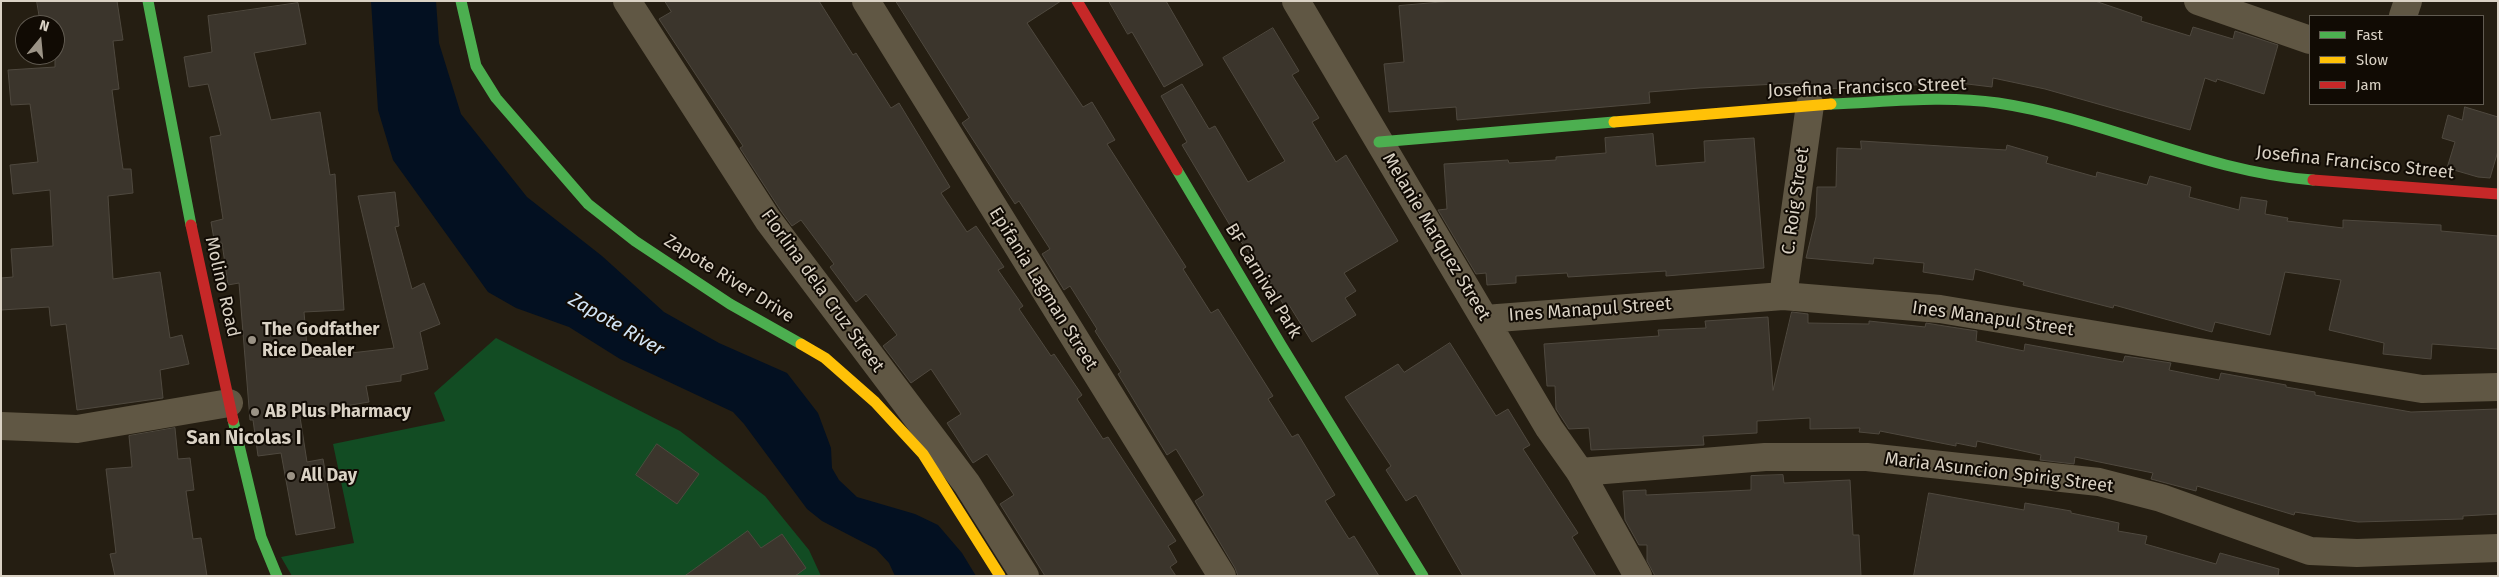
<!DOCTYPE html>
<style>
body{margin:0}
#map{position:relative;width:2499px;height:577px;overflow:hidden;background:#251e12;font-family:"Fira Sans",sans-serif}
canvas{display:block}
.frame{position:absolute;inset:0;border:2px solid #dad2c5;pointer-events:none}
.legend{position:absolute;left:2309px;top:15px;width:175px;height:90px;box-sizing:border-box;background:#110b04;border:1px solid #615b51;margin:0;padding:6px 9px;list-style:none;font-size:15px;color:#dad2c5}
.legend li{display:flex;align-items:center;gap:10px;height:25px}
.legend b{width:25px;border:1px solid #615b51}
.north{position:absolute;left:15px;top:15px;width:50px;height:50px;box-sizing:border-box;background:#110b04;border:1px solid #615b51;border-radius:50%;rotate:17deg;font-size:14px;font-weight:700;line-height:20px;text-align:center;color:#dad2c5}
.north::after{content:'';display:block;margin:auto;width:18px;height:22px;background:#9b9386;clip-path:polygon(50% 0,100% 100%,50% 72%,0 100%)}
</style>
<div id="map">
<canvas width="2499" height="577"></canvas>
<div class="frame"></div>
<ul class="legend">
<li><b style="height:6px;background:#4caf50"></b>Fast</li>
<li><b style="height:6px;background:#ffc107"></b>Slow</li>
<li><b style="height:6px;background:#c62828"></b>Jam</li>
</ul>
<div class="north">N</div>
</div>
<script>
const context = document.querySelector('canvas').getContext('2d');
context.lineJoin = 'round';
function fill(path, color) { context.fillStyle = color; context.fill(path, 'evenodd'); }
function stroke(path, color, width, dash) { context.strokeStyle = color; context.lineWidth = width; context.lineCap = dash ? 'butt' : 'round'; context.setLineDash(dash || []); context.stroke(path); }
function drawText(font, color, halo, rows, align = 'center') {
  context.font = font + ' "Fira Sans",sans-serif'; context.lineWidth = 4; context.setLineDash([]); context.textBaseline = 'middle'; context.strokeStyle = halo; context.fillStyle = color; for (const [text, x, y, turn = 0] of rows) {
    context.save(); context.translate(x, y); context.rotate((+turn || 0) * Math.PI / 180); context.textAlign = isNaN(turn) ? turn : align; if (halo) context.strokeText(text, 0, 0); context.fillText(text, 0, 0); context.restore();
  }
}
const green = new Path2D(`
 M496,338l184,93 85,65 44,54 12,26h-529l-11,-19 73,-14 -21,-99 112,-23 -11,-28z`);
const water = new Path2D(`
 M371,1h65l3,42 22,71 66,83 75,59 62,56 55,31 68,30 31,40 13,35 1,20 7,12 18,17 58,17 23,11 24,28 14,23h-81l-6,-13 -13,-14 -54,-28 -15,-12 -63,-85 -11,-12 -113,-53 -51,-32 -53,-19 -28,-16 -95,-132 -15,-50z`);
const building = new Path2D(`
 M37,1h80l6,39 -10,1 6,48 -7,1 11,79h8l2,24 -25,3 5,83 47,-7 10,66 12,-3 7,29 -29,6 3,28 -86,12 -11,-86 -15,2 -2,-19 -48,3v-32l12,-1 -2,-28 42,-3 -3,-56 -37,4 -3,-29 28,-3 -8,-58 -19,1 -3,-35 47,-3v-42h-14z
 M665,1h154l34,54 3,-2 35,55 8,-5 51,84 -9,6 26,39 9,-6 28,41 -6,3 25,36 -4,3 32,47 3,-2 28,41 -5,4 26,40 5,-2 68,104 -8,5 9,16 -7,5 6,9h-131l-45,-72 14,-9 -27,-41 -14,9 -26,-40 14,-9 -30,-45 -20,14 -28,-37 14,-11 -31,-41 -10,8 -26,-35 4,-3 -33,-44 -9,6 -11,-15 -41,-63 3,-2 -84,-127 12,-7z
 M896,1h165l-34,22 56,84 9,-5 23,38 -8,4 79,123 -3,2 28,44 7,-4 55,87 -5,3 24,38 6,-3 37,61 -10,6 24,38 5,-3 25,40h-141l-3,-8 -40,-67 9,-6 -28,-46 -9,6 -49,-81 3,-2 -26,-41 2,-2 -27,-43 -6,4 -22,-36 8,-5 -31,-48 -4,3 -53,-81 7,-5z
 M1109,1h57l37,64 -39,22 -32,-55 -4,2z
 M1453,1h642l47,16 -1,4 49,15 3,-9 40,12 2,-8 43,14 -14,49 -47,-15 -1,3 -11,-4 -15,52 -145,-41 -52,-11 -1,9 -33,-4 -162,7v-7l-97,5 -51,4 1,11 -193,17 -1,-13 -67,5 -5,-48 20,-2 -5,-56z
 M298,3l8,41 -52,9 17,67 49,-8 10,63 5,-1 9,136 -40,2 4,46 86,-10 -36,-152 37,-4 4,34 -4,1 17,62 12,-6 16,41 -20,8 8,37 -27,6v6l-35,5 3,16 -30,5v6l-39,4 7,45 16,-3 12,69 -39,7 -15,-82 -23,3 -5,-36h-3l-11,-137 -11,2 -6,-42 -7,2 -4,-23 12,-3 -13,-82 11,-2 -13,-51 -19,3 -5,-30 28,-5 -4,-36z
 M1273,28l26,43 -7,4 27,43 -7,4 24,40 10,-7 52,86 -54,32 12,18 -11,7 11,17 -44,27 -23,-37 -4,2 -24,-40 -2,1 -28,-41 -49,-82 5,-3 -26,-46 21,-12 27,45 6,-3 33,56 37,-21 -62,-103z
 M2465,107l33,10v34l-8,27 -12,-1 -31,-9 8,-26 -13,-4 6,-23 14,5z
 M1653,134l3,32 49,-4 -1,-21 50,-3 10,130 -98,8v-5l-98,6 -1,-4 -51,3v7l-29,2 -1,-12 -10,1 -38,-64 9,-1 -3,-45 64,-4 1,3 47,-3v-3l50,-4 -1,-15z
 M1861,141l145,9 1,-5 41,12 -2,6 50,14 1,-5 50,13 3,-9 41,11 -2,10 50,13 2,-13 26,4 -2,13 23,4 -1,3 56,7v-8l98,5v6l57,5v113l-66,-5 -1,15 -48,-5 1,-11 -55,-13 12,-50 -56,-8 -15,63 -55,-13 -3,10 -98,-27 -1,3 -90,-23 1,-3 -49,-13 -2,11 -50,-8 1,-9 -50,-5 -1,6 -67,-6 10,-41 1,-30h19l1,-39 24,1z
 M1792,312l16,2v9l61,1v-3l56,6 1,-4 12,2 39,6 -1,10 48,10 1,-7 98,18 2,-6 46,7 -2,7 50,10 2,-7 65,12v2l29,5v3l96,17 87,-3v105l-35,2v3l-105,3 -63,-10 -1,3 -97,-29 -1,5 -45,-12 2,-6 -78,-16 -1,7 -34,-4 1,-5 -64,-14 -1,6 -20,-4v3l-76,-15 -1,3 -20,-2 1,-4 -50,1v-11l-53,3v12l-54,3 1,9 -113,5 -2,-22 -20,1 -13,-20 -1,-23h-8l-3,-42 115,-8 -1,-6 48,-2 -1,-7 63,-4 5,73z
 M1450,343l46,73 12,-7 22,36 -7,4 55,84 -6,4 24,39h-133l-47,-81 -10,6 -20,-31 5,-4 -46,-69 53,-33 6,8z
 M175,428l3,31 12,-1 4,32 -8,1 7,48 8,-1 6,38h-92l-5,-22 6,-1 -10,-84 26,-2 -3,-31z
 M657,444l42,30 -22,30 -41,-29z
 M1783,475l1,8 66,-3 3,55h6l2,41h-206l-8,-15v-16h-8l-14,-25 -2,-29 23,-1v5l105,-5v-14z
 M1929,493l95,17 1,-7 46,8v2l48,10 -1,8 29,5 -2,8 71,20 4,-11 59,16 -1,7h-364z
 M748,531l13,17 21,-14 24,34 -11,8h-110z`);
const street = new Path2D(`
 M627,1l141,219 199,264 58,92
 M866,1l356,575
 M1296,1l253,427 31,44 58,104
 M2198,1l112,39
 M2403,16l5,-15
 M1783,296l27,-191
 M1485,319l298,-23 157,13 482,80 76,-2
 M1,426l76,3 152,-26
 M1580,472l185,-15h102l232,25 62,16 149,53 47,2 141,-5`);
const fast = new Path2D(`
 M148,1l43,224
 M461,1l15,65 20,32 92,106 47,37 95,63 71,40
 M1831,104c55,-2 112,-9 167,-1 107,16 207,69 315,77
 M1379,142l235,-20
 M1177,170l104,175 142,231
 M233,420l28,117 16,39`);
const slow = new Path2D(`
 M1614,122l217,-18
 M801,344l24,14 50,44 48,52 77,122`);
const jam = new Path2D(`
 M1077,1l100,169
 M2313,180l185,14
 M191,225l42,195`);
const markers = [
 [252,340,5,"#9b9386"],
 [255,412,5,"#9b9386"],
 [291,476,5,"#9b9386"]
];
const streetNames = [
 ["Josefina Francisco Street",1867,88,-2],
 ["Josefina Francisco Street",2355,163,6],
 ["C. Roig Street",1796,201,-82],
 ["Melanie Marquez Street",1436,237,59],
 ["Zapote River Drive",729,279,32],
 ["BF Carnival Park",1263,281,59],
 ["Molino Road",222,287,77],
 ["Epifania Lagman Street",1043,289,58],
 ["Florlina dela Cruz Street",822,291,54],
 ["Ines Manapul Street",1590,310,-4],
 ["Ines Manapul Street",1993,319,8],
 ["Maria Asuncion Spirig Street",1999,473,7]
];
const poiNames = [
 ["The Godfather",262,330],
 ["Rice Dealer",262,351],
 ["AB Plus Pharmacy",265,412],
 ["All Day",301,476]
];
const waterNames = [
 ["Zapote River",616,325,30]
];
const quarterNames = [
 ["San Nicolas I",244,438]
];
fill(green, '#124c23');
fill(water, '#031021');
fill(building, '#3b352c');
stroke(building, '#4f493f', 1);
stroke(street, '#605744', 28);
stroke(fast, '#4caf50', 11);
stroke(slow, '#ffc107', 11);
stroke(jam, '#c62828', 11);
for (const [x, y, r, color] of markers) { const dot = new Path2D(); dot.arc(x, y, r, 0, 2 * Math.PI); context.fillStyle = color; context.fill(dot); stroke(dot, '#110b04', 2); }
drawText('18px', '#dad2c5', '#110b04', streetNames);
drawText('bold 18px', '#dad2c5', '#110b04', poiNames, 'left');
drawText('italic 19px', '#d2e5f7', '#110b04', waterNames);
drawText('bold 20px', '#dad2c5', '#110b04', quarterNames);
</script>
